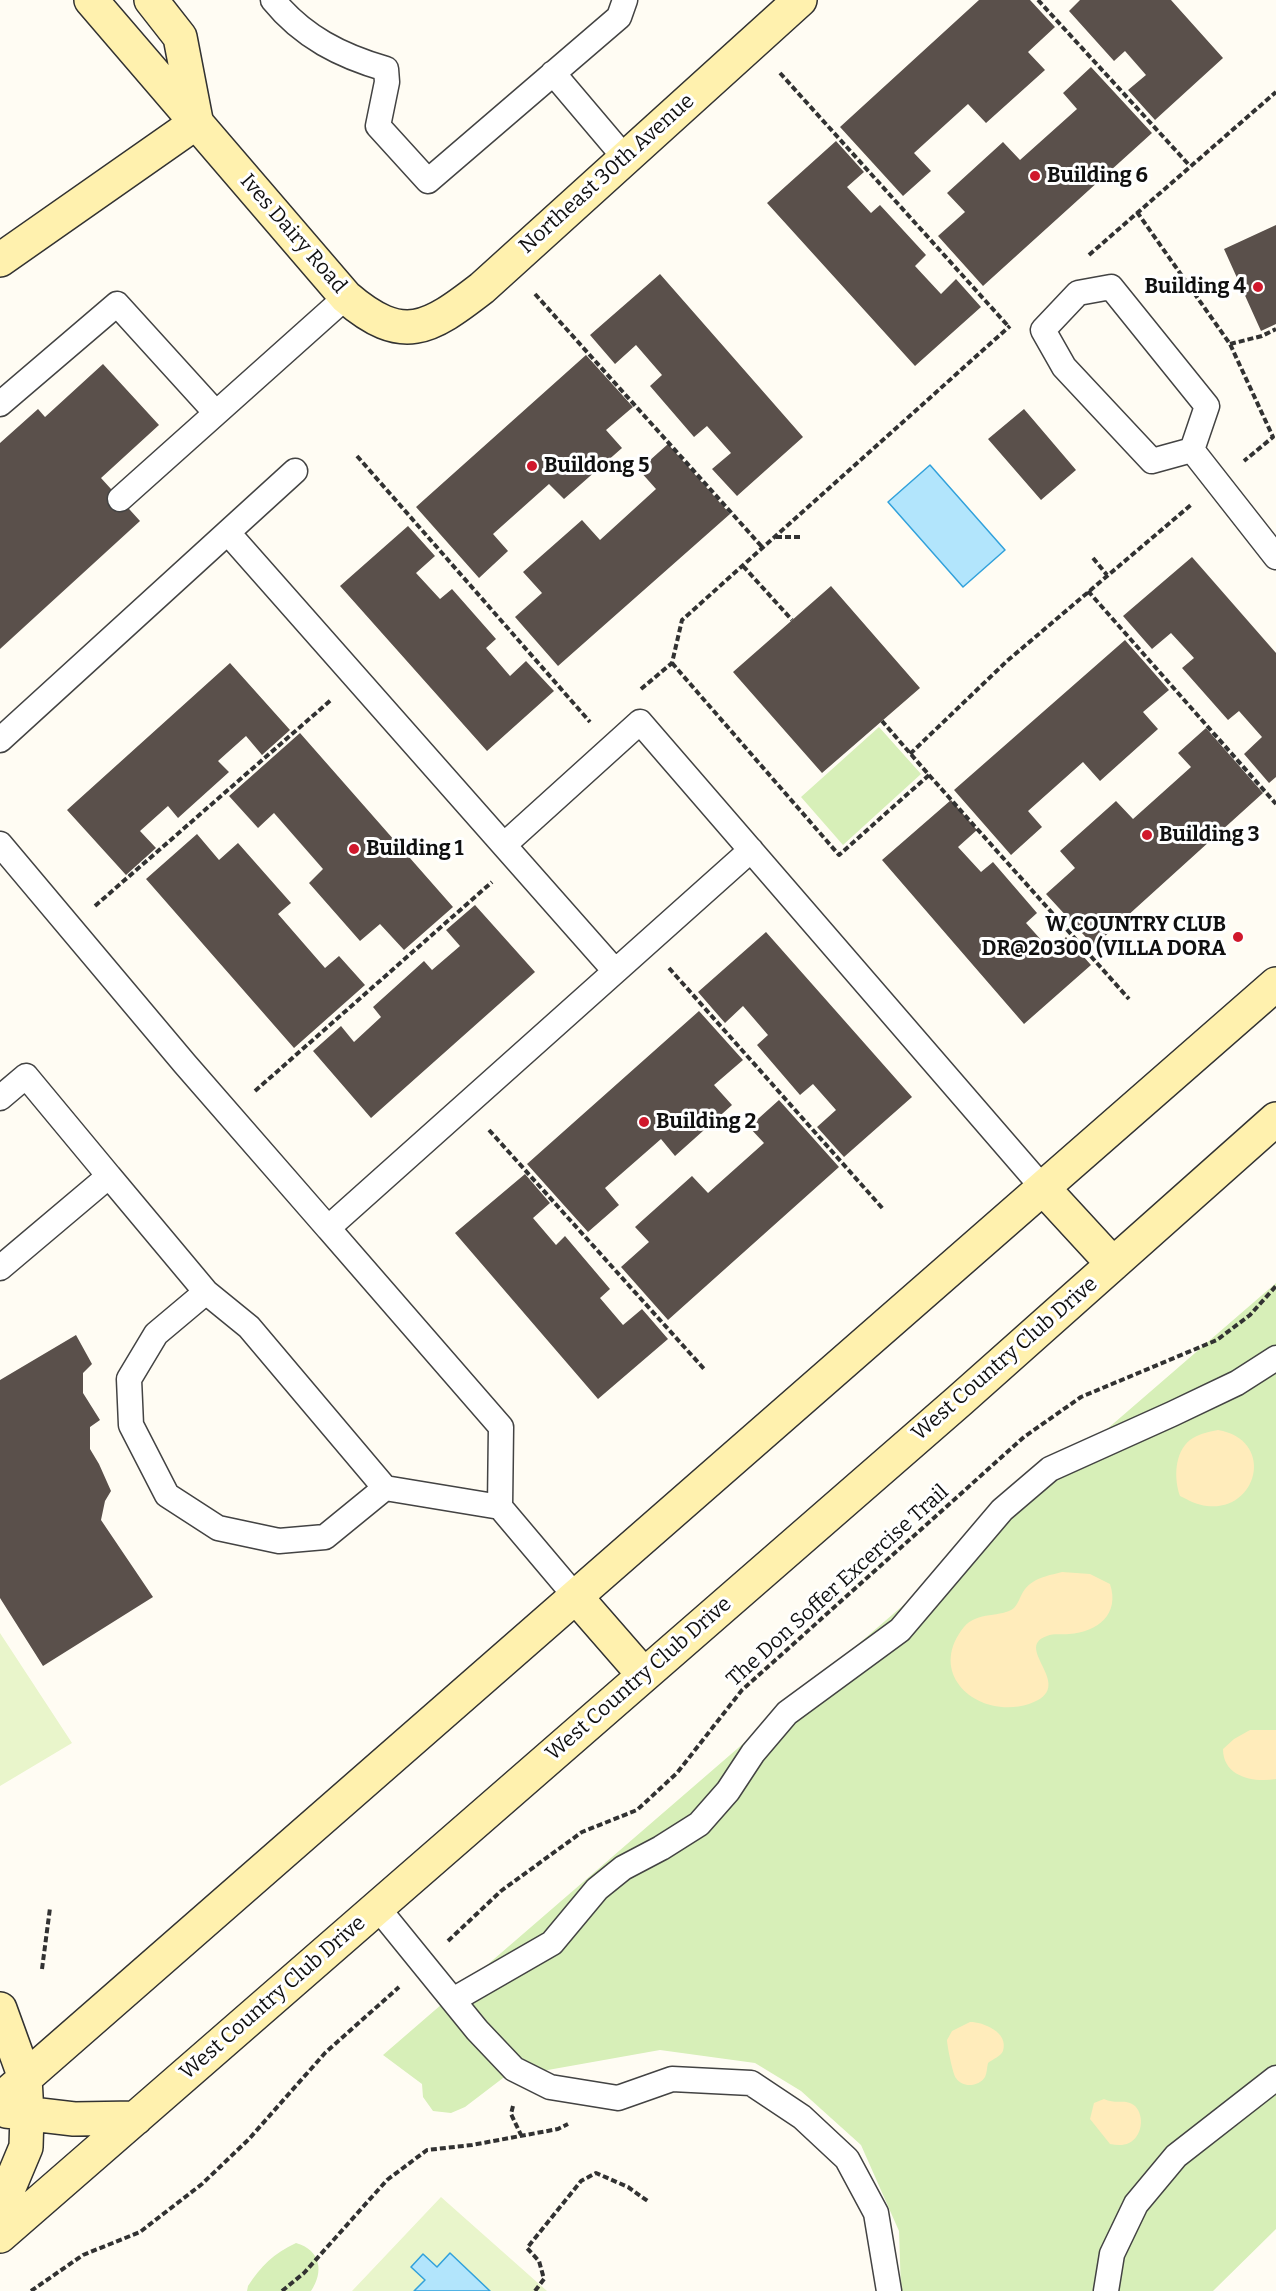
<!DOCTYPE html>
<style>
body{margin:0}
canvas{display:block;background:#fffcf3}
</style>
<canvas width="1276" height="2291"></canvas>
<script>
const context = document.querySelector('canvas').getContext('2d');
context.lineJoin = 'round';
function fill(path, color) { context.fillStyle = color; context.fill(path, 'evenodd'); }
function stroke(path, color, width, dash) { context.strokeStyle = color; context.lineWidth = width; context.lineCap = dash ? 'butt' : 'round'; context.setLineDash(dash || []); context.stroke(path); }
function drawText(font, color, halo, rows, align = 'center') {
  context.font = font + ' Bitter,serif'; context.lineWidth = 6; context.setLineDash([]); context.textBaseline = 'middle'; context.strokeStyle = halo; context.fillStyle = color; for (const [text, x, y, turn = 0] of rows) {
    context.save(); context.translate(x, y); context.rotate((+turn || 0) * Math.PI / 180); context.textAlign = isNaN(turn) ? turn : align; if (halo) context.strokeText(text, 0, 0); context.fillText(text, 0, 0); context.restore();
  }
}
const green = new Path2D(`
 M879,727l42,47 -78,71 -42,-48z
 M1276,1283v946l-63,62h-312l-2,-60 -38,-86 -60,-54 -46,-28 -95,-13 -157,28 -38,29 -14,6 -18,-2 -10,-14 -1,-13 -39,-29z
 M296,2243c25,7 28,29 15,48h-64l1,-5c13,-20 26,-33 48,-43z`);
const sand = new Path2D(`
 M1218,1430c58,10 40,82 -11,76 -10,-1 -19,-6 -27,-10 -6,-17 -6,-43 10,-56 8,-6 18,-8 28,-10z
 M1062,1572l28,2 20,10c10,30 -12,48 -41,50 -7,1 -15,-1 -22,2 -36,12 33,51 -18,68 -50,16 -104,-29 -65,-77 13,-16 38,-9 50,-19 4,-4 6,-11 9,-16 9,-14 24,-16 39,-20z
 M1250,1730h26v49c-22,4 -53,-2 -53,-30l11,-10z
 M970,2022c13,0 39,10 33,29 -2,5 -10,8 -15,12 -1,4 -1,10 -3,14 -6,10 -23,11 -29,1 -3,-3 -9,-33 -9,-38l5,-9z
 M1104,2099c12,6 22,-1 31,7 10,10 7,31 -6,37 -6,3 -13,2 -19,1l-20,-25 4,-16z`);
const pitch = new Path2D(`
 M0,1633l72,110 -72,43z
 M441,2197l106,94h-195z`);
const water = new Path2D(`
 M930,465l75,85 -42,37 -75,-85z
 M450,2253l40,38h-76l11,-11 -14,-13 12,-13 14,13z`);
const building = new Path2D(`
 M979,0h51l25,27 -27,25 17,18 -59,53 -18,-19 -54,49 17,18 -28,25 -63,-69z
 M1080,0h91l52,58 -68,62 -27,-30 18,-15 -21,-24 -11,10 -45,-50z
 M1091,67l61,66 -169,153 -45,-50 27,-24 -18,-19 56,-51 17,18 57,-51 -14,-16z
 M836,141l28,31 -17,15 24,26 9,-8 46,50 -11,11 26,28 15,-15 25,28 -66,59 -148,-163z
 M1276,225v99l-15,7 -37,-82z
 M660,274l143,163 -66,59 -25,-27 19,-16 -24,-27 -13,11 -44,-51 12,-11 -26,-30 -21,19 -25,-29z
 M586,355l47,52 -27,23 16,18 -58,51 -15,-15 -56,50 15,17 -29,27 -63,-71z
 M103,364l56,61 -58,53 39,43 -140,128v-206l38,-34 7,8z
 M1024,409l52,61 -35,30 -53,-61z
 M668,444l62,70 -172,152 -43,-49 27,-24 -19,-21 59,-52 18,20 56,-51 -17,-19z
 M408,526l27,30 -19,17 24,26 12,-10 44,50 -10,9 24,28 16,-15 28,30 -67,60 -147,-165z
 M1192,557l84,96v124l-7,6 -25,-29 18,-17 -23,-26 -11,9 -46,-52 12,-10 -23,-25 -19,16 -29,-33z
 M831,586l89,102 -98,85 -89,-101z
 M1125,640l44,50 -26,22 15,17 -58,52 -17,-19 -55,49 14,16 -31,28 -57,-65z
 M230,663l60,67 -28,25 -16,-19 -28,25 11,11 -51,46 -10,-12 -28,25 16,17 -30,27 -59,-65z
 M1206,728l57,65 -169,153 -48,-52 29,-26 -15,-17 56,-50 17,18 58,-52 -13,-14z
 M300,733l153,174 -49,43 -24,-26 -20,17 -51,-58 14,-14 -49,-56 -16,15 -29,-32z
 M951,800l26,30 -19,17 23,25 12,-10 44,51 -11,10 25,28 15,-14 25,28 -67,59 -142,-164z
 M197,834l22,26 19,-17 53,60 -13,11 47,54 14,-12 26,29 -71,63 -148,-169z
 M475,905l60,67 -164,146 -58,-67 28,-25 13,16 27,-25 -8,-10 51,-46 8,9 28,-24 -14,-16z
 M766,932l146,165 -68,60 -27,-30 19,-17 -23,-26 -13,11 -43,-50 11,-10 -25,-29 -18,17 -27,-31z
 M699,1011l44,49 -29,25 18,20 -57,51 -14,-17 -56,49 14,17 -31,27 -61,-68z
 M779,1100l60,67 -171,153 -47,-53 28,-25 -14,-15 57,-51 16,17 56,-50 -15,-16z
 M525,1174l25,29 -17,15 23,27 9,-9 45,53 -10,9 23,27 19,-16 26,30 -70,60 -143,-166z
 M76,1335l16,29 -9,9v20l17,27 -10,7v22l9,15 12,27 -6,10 -4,19 52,77 -110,69 -43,-68v-218z`);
const path = new Path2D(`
 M1038,0l152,166
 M780,73l229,254
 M1137,212l93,132 43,93 -29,24
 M1089,255l187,-163
 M535,294l228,254
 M1230,344l32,-8 14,-7
 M357,456l233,266
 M776,537h27
 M1093,558l14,17
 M743,566l49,54
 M1088,591l188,213
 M672,663l167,192 90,-80 -47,-54
 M641,689l31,-26 10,-43 328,-294
 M910,754l97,-93 185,-157
 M929,775l200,224
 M95,906l236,-206
 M669,968l215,242
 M255,1091l237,-209
 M489,1130l216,240
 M448,1941l53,-50 81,-59 55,-22 40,-37 65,-83 282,-253 57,-40 136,-57 33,-25 26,-29
 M42,1969l8,-61
 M513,2106l-2,8 10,21
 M31,2291l52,-36 57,-23 62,-48 47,-45 76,-86 74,-66
 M282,2291l22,-18 83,-93 40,-30 45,-5 86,-16 10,-5
 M535,2291l9,-12 -5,-18 -12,-13 54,-67 15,-8 32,14 21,15`);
const lane = new Path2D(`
 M273,0c30,37 68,56 113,69l1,13 -9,44 50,55 191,-164 6,-17
 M553,73l72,85
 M1111,287l96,119 -15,44 -40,11 -88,-94 -21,-37 35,-37z
 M0,404l117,-100 99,109
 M1192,450l84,107
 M120,499l226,-202
 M229,534l386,437
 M0,740l295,-269
 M0,844l185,220 143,164 423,-378
 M504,845l136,-123 403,466
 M0,1098l26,-22 83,100 -109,92
 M109,1176l97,116 43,35 136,161 115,19
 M328,1228l173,199 -1,80 76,90
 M206,1292l-50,42 -27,45 2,46 36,70 51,33 61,13 46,-4 60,-49
 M377,1907l100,123 37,39 36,18 68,11 54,-19 79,4 51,34 45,42 29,54 13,78
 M453,2000l99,-57 45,-54 26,-21 38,-20 38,-24 29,-33 25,-38 34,-40 113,-83 102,-120 48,-41 122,-55 65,-31 39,-25
 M1106,2291l6,-37 24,-50 40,-48 100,-78`);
const secondary = new Path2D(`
 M91,0l255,297c57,49 83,32 136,-9l318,-288
 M151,0l29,37 16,83
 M0,260l197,-138
 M1043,1188l70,76
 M576,1597l68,78
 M0,2009l25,69 2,36 -1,33 -26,62
 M0,2100l1276,-1116
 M6,2111l68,8 62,-1
 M0,2236l959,-835 317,-282`);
const markers = [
 [1035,176,6,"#d0182c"],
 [1258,287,6,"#d0182c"],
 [532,466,6,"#d0182c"],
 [1147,835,6,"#d0182c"],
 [354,849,6,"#d0182c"],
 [1238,937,6,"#d0182c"],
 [644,1122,6,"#d0182c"]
];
const streetNames = [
 ["Northeast 30th Avenue",607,174,-42],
 ["Ives Dairy Road",293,234,49],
 ["West Country Club Drive",1005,1359,-41],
 ["The Don Soffer Excercise Trail",838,1586,-42],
 ["West Country Club Drive",639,1679,-41],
 ["West Country Club Drive",273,1998,-41]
];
const poiNames = [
 ["Building 6",1047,176],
 ["Building 4",1246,287,"right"],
 ["Buildong 5",544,466],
 ["Building 3",1159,835],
 ["Building 1",366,849],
 ["W COUNTRY CLUB",1226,925,"right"],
 ["DR@20300 (VILLA DORA",1226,949,"right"],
 ["Building 2",656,1122]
];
fill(green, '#d7efb8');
fill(sand, '#ffecbb');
fill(pitch, '#e9f5cb');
fill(water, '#b2e5fc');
stroke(water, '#31a1db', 1.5);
fill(building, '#5a504b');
stroke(lane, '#434343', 27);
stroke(secondary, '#323232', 36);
stroke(path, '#323232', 4, [6, 3]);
stroke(lane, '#fff', 24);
stroke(secondary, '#fff1ae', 33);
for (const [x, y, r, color] of markers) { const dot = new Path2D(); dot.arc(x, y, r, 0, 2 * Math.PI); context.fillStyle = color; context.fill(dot); stroke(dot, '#fff', 2); }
drawText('21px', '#101010', '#fff', streetNames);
drawText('bold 21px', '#101010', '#fff', poiNames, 'left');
</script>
